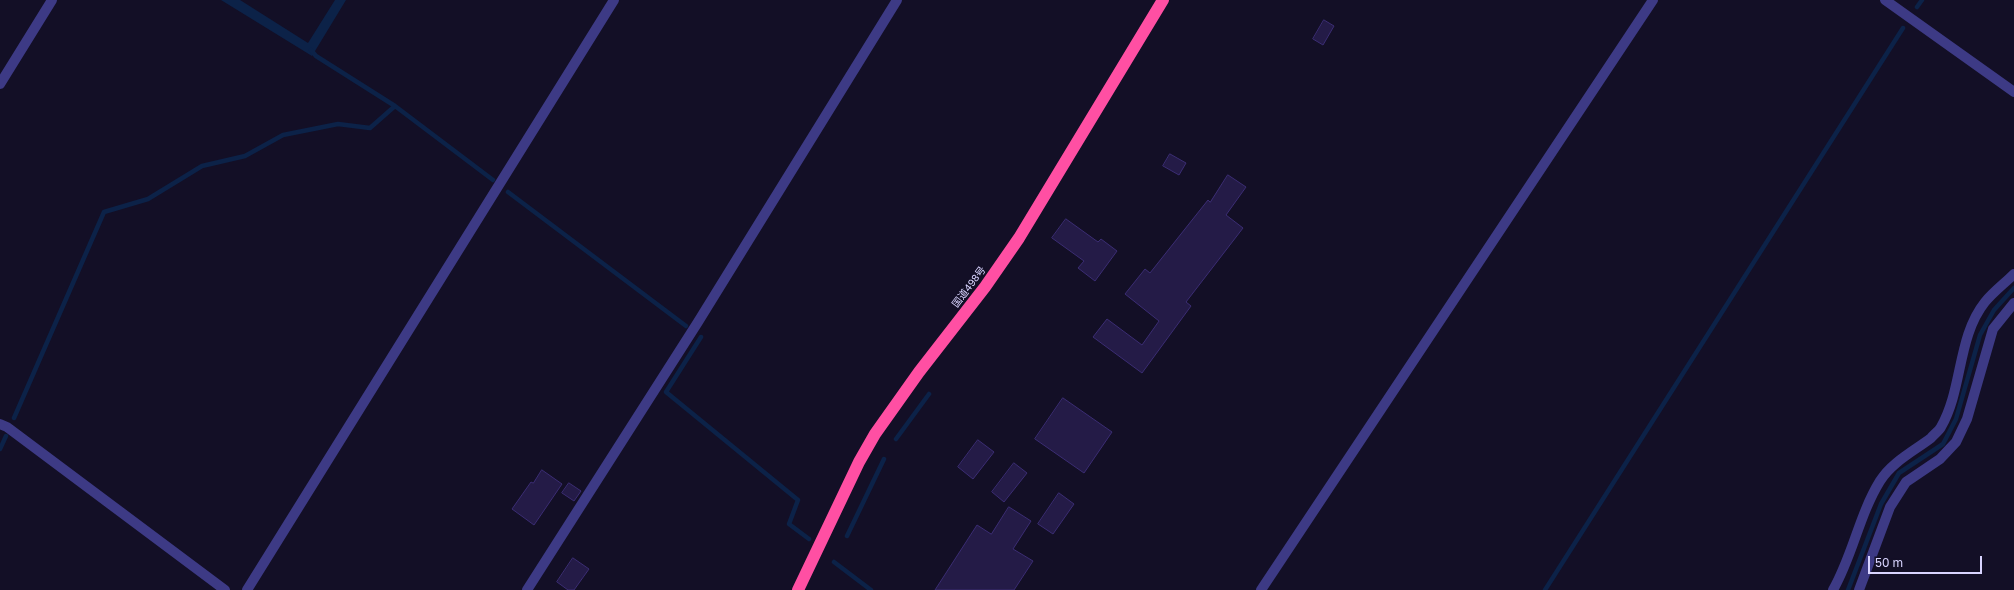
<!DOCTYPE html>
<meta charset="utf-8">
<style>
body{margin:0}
#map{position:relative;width:2014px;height:590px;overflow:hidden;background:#130f26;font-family:"Golos Text",sans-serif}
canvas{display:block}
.scale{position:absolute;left:1868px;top:556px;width:114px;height:18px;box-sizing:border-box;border:2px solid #d9d4ff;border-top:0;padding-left:5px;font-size:12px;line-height:14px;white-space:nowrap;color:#d9d4ff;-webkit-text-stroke:3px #130f26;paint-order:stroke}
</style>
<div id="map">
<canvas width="2014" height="590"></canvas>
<div class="scale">50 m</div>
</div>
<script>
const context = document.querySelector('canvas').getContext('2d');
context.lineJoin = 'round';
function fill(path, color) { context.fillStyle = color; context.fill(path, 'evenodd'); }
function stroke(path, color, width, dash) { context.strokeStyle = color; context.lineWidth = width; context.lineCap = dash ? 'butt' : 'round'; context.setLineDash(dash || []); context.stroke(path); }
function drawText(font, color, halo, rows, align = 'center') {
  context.font = font + ' "Golos Text","Noto Sans JP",sans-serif'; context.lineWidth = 3.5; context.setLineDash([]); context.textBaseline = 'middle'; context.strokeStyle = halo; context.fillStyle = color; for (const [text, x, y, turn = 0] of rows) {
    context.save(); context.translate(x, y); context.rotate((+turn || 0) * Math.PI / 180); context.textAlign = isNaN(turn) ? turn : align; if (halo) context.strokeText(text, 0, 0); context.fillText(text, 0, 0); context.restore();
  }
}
const water = new Path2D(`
 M221,0h19l68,43 27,-43h11l-34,56z`);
const stream = new Path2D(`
 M1917,7l5,-7
 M311,50l5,6 79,50 98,74
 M508,192l178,134
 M701,337l-35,55 132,108 -9,24 20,15
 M14,418l90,-206 44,-13 54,-33 43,-10 38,-21 55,-11 32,4 25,-22
 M896,439l33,-45
 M0,449l6,-13
 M847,536l37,-77
 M834,562l37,28
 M1545,590l358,-562
 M1848,590l33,-86 18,-31 44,-29 13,-25 24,-84 14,-25 20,-22`);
const building = new Path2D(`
 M1324,20l10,6 -11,19 -10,-6z
 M1170,154l16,9 -7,12 -16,-9z
 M1228,175l18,12 -20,28 17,13 -57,74 5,4 -49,67 -49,-36 14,-18 35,26 17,-24 -34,-27 20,-25 5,4 58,-73 2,2z
 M1066,219l32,23 3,-3 16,12 -22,30 -17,-13 6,-7 -32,-23z
 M1063,398l49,34 -28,41 -49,-34z
 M978,440l16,12 -21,27 -15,-12z
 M1014,463l13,10 -23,29 -12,-10z
 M542,470l20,14 -28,41 -22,-16 19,-27 2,1z
 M569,483l12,8 -7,10 -12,-8z
 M1059,493l15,11 -21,30 -15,-10z
 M1009,507l22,14 -18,28 20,12 -19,29h-79l42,-65 14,9z
 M573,558l16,11 -15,21h-6l-11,-8z`);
const minor = new Path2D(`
 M1885,0l129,92
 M0,84l52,-84
 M0,424l7,3 218,163
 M247,590l367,-590
 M527,590l171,-268 199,-322
 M1261,590l392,-590
 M1833,590c20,-35 26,-75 47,-109 12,-19 34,-30 51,-43 3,-4 8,-7 10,-11 22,-38 16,-90 44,-125 8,-10 20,-19 29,-28
 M1859,590l31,-83 16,-25 34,-23 16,-17 11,-23 26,-90 21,-26`);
const highway = new Path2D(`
 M798,590l61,-128 16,-28 44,-62 66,-85 34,-49 144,-238`);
const streetNames = [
 ["国道498号",969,287,-53]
];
fill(water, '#0c2248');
stroke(stream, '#0c2248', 4.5);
fill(building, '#241b47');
stroke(building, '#3b2d73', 1);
stroke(minor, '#3d3a85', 10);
stroke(highway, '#ff4fa3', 12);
drawText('10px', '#d9d4ff', '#130f26', streetNames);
</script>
